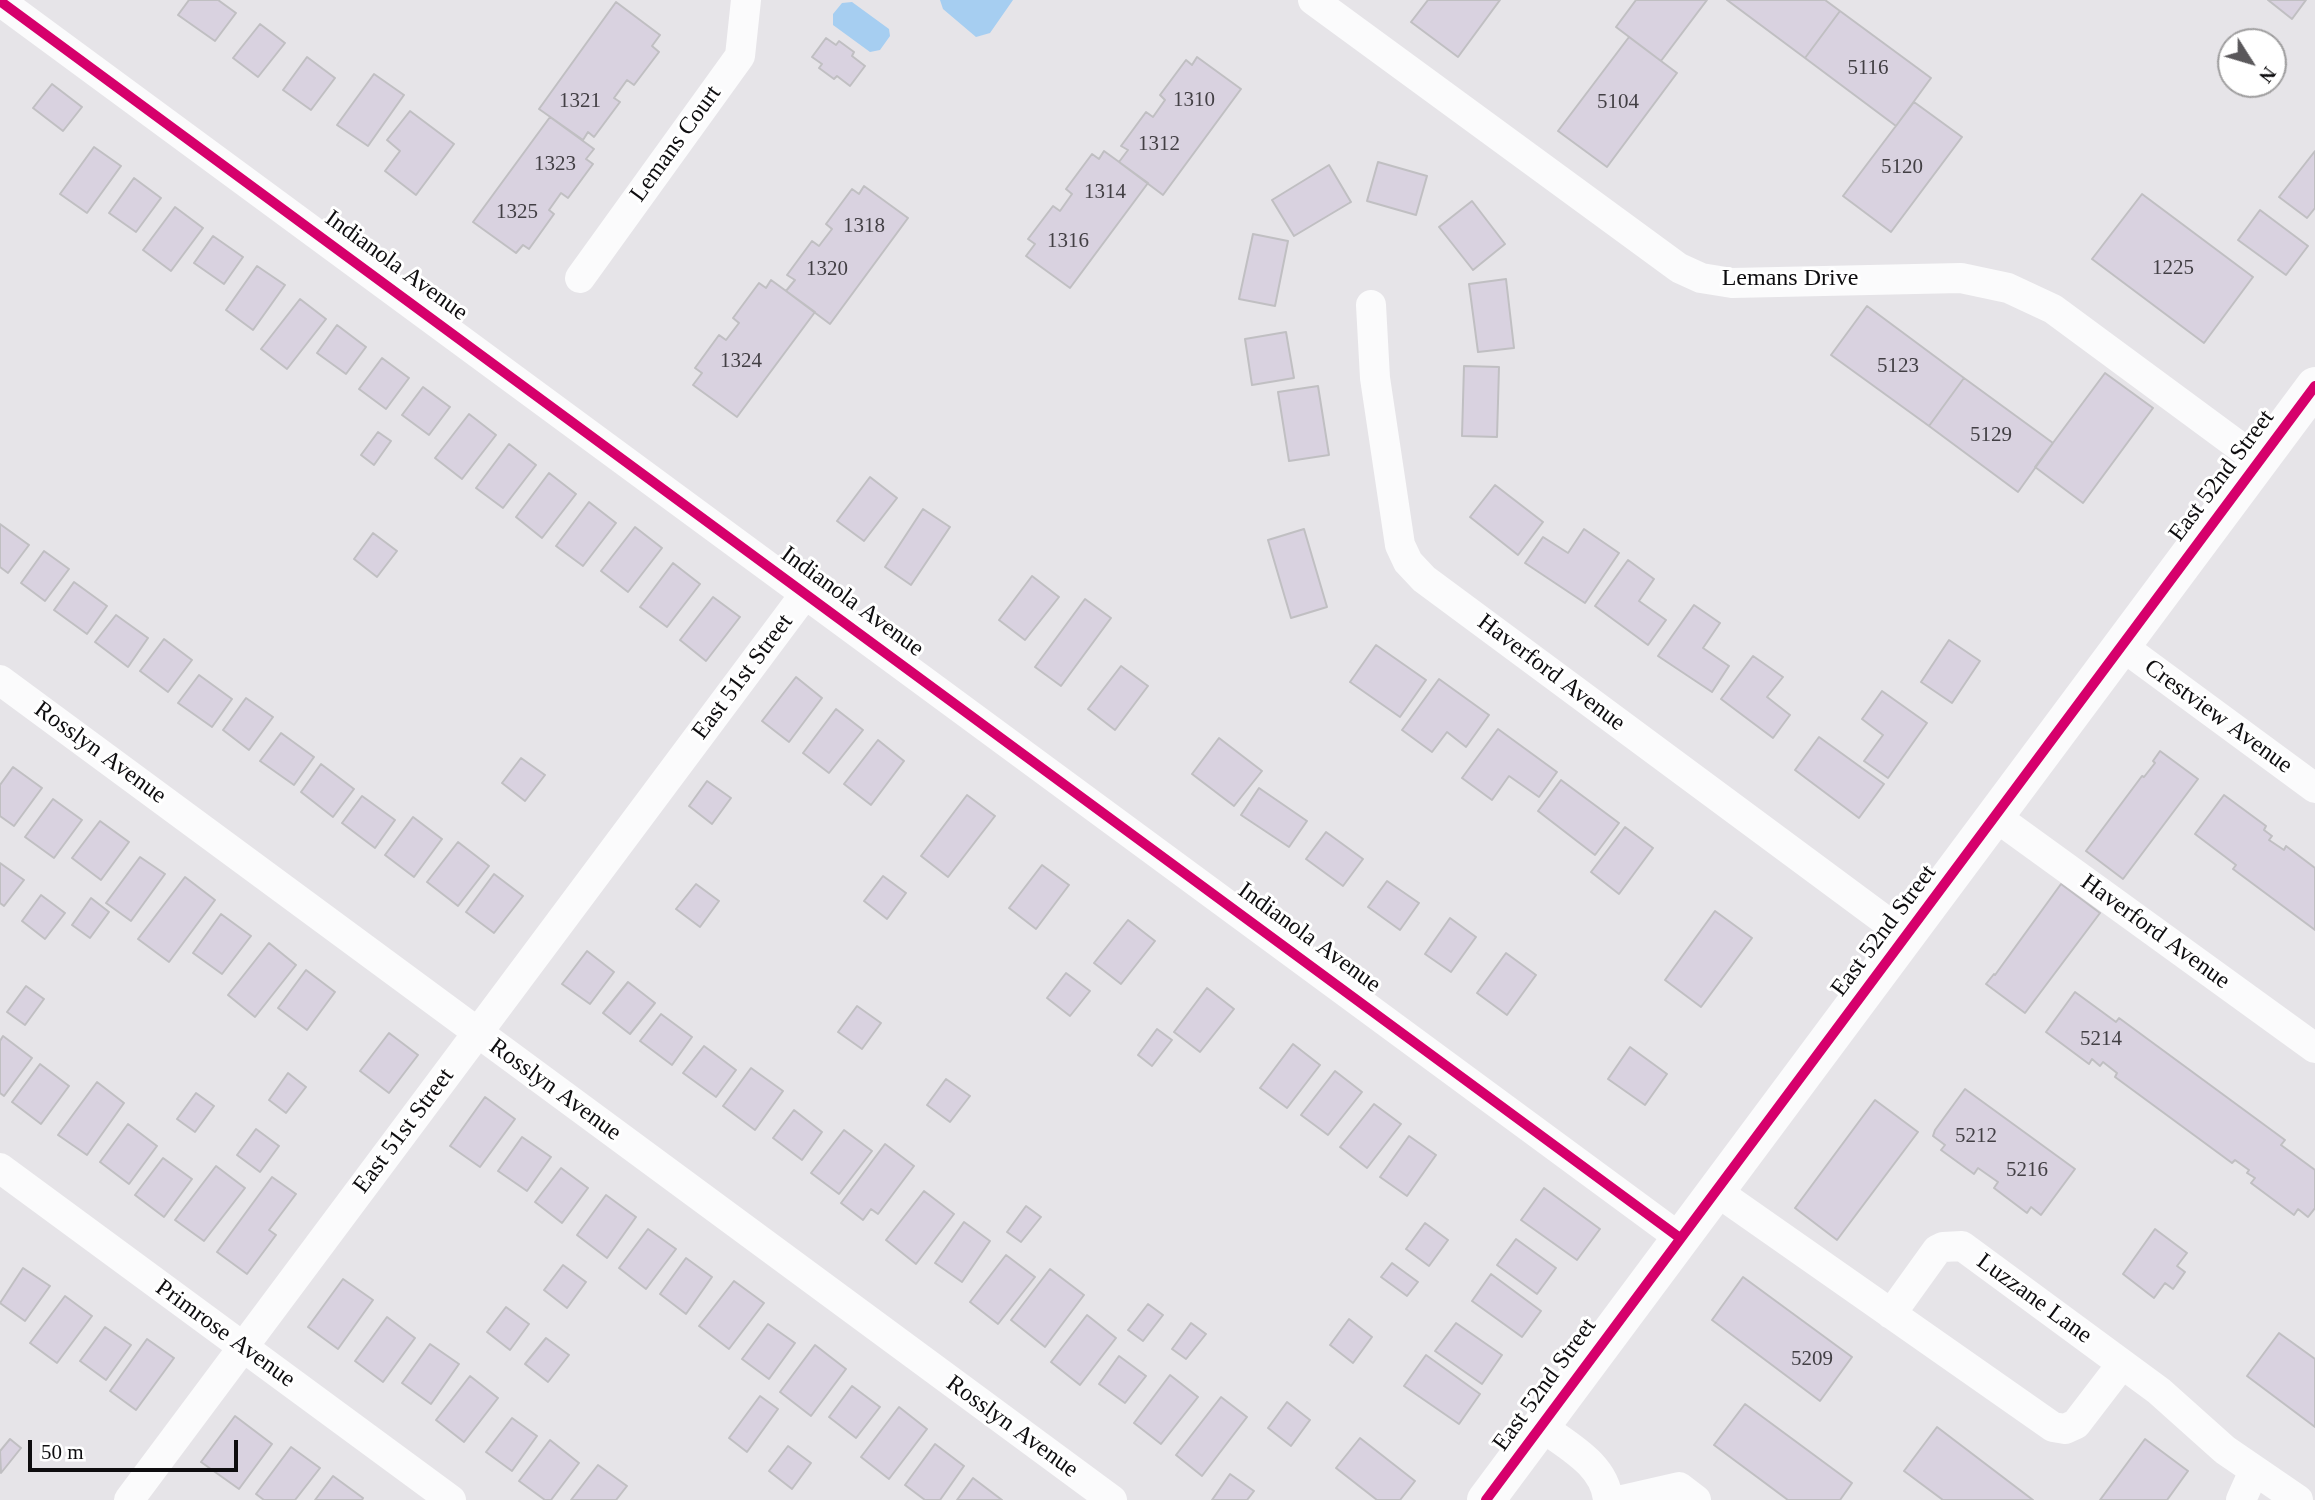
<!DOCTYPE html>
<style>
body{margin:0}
#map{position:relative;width:2315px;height:1500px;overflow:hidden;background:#e6e4e8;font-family:Georgia,serif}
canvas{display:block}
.north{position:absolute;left:2217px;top:28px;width:70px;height:70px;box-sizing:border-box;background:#fff;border:2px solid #9f9e9f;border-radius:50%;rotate:127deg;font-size:19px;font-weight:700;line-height:28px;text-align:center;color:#0e0d0f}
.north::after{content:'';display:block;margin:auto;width:24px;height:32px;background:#5a585b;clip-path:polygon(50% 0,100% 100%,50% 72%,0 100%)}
.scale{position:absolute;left:28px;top:1440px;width:210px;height:32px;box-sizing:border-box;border:4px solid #0e0d0f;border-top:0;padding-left:9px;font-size:21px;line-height:24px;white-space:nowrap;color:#0e0d0f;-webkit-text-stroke:5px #fff;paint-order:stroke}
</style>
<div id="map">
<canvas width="2315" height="1500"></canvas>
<div class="north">N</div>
<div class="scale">50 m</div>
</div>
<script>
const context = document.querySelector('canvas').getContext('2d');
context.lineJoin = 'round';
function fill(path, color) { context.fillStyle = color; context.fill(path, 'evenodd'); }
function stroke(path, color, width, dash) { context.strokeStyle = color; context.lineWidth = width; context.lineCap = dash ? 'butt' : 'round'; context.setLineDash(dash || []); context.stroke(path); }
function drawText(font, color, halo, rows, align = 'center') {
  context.font = font + ' Georgia,serif'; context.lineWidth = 6; context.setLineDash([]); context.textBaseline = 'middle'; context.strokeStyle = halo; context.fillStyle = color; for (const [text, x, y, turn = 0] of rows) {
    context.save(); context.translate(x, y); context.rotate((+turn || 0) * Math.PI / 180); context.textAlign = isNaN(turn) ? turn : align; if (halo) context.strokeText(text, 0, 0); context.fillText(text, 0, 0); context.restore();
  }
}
const water = new Path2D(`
 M940,0h73l-23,33 -14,4 -33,-28z
 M852,2l37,27 1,7 -10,14 -10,2 -37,-27v-11l9,-11z`);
const building = new Path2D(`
 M189,0h29l18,13 -21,28 -37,-26z
 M1428,0h72l-42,57 -47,-35z
 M1636,0h71l-46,61 -45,-34z
 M1727,0h98l15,11 -35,47z
 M2268,0h38l-14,19z
 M616,2l44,33 -8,11 7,6 -25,33 -7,-5 -13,18 6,4 -26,35 -6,-5 -5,8 -44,-31z
 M1840,11l91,67 -35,48 -91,-68z
 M260,24l25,19 -27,34 -25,-19z
 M1629,37l48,36 -70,94 -49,-36z
 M826,38l10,7 3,-4 15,11 -2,4 13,10 -15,20 -13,-10 -3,3 -15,-11 3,-4 -10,-7z
 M307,57l28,21 -24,32 -28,-20z
 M1197,57l44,32 -78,106 -44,-33 9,-12 -7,-4 25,-34 7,5 12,-17 -5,-5 26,-35 6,5z
 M374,74l30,21 -36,51 -31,-21z
 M52,84l30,23 -19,24 -30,-23z
 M1914,102l48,35 -71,95 -48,-36z
 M410,111l44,33 -38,51 -31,-24 15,-20 -13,-11z
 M550,117l44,32 -8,10 7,5 -25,34 -7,-5 -12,17 5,4 -25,35 -6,-4 -7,8 -43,-31z
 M94,147l27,19 -34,47 -27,-19z
 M1104,151l44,32 -78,105 -44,-32 9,-12 -7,-5 25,-33 7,5 12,-17 -6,-5 26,-35 7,5z
 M2315,151v57l-8,10 -28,-21z
 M1378,162l49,14 -11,39 -49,-14z
 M1329,165l22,37 -57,34 -22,-36z
 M134,178l27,20 -25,34 -27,-19z
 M864,186l44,32 -78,106 -44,-33 9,-11 -8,-5 25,-34 7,5 13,-17 -6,-5 26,-35 7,5z
 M2142,194l111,83 -49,66 -112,-84z
 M1472,201l33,43 -32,26 -34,-43z
 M175,207l28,21 -32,43 -28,-21z
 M2260,210l48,36 -22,29 -48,-35z
 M1253,234l35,7 -13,65 -36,-7z
 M213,236l30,21 -19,27 -30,-21z
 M257,266l28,19 -32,45 -27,-20z
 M1506,279l8,69 -36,4 -9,-68z
 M771,280l44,32 -78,105 -44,-32 9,-12 -7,-5 24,-33 7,5 13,-17 -6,-5 26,-35 7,5z
 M300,299l26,20 -39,50 -26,-20z
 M1867,306l97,72 -35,48 -98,-71z
 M337,325l29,22 -20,27 -29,-21z
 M1286,332l8,46 -42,7 -7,-46z
 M382,358l27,20 -23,31 -27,-20z
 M1464,366l35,1 -2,70 -35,-1z
 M2105,373l48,35 -70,95 -48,-36z
 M1964,378l89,65 -35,49 -89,-66z
 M1318,386l11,69 -40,6 -11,-69z
 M423,387l27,20 -21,28 -27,-20z
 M469,414l27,21 -34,44 -27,-21z
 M378,432l13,9 -17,24 -13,-10z
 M509,444l27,21 -33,43 -27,-20z
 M549,473l27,21 -34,44 -26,-21z
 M870,477l27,21 -33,43 -27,-20z
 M1495,485l48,37 -25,33 -48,-38z
 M589,502l27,21 -33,43 -27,-20z
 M923,509l27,18 -39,58 -26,-18z
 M0,524l29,21 -21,28 -8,-6z
 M635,527l27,21 -34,44 -27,-21z
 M1304,529l23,78 -36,11 -23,-78z
 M1584,529l35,24 -34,50 -60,-40 18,-26 25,16z
 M373,533l24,18 -20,26 -23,-18z
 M44,551l25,18 -24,32 -24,-18z
 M1628,560l26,19 -15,22 27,19 -18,25 -53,-39z
 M673,563l27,21 -33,43 -27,-20z
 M1032,576l27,21 -34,43 -26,-20z
 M74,582l33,24 -20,28 -33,-24z
 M713,597l27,20 -34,44 -26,-21z
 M1085,599l26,19 -50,68 -26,-19z
 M1694,605l26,18 -17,25 26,18 -17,26 -54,-36z
 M116,615l32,23 -20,29 -33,-25z
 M164,639l28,21 -24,32 -28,-21z
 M1949,640l31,21 -28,42 -31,-21z
 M1376,645l50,35 -26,37 -50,-35z
 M1753,656l30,21 -16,20 23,18 -17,23 -52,-39z
 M1121,666l27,20 -33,44 -27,-21z
 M199,675l33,24 -20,28 -34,-24z
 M796,677l26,21 -33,44 -27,-21z
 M1439,679l50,36 -23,32 -19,-15 -15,20 -30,-22z
 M1882,691l45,32 -39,55 -24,-17 19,-26 -21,-16z
 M246,698l27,19 -24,33 -26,-20z
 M836,709l27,21 -34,43 -26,-20z
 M1498,729l59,43 -18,25 -30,-21 -17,24 -30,-22z
 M281,733l33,24 -20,28 -34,-24z
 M1819,737l65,47 -25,34 -64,-48z
 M1219,738l43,33 -28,35 -42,-32z
 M878,740l26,21 -33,44 -27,-21z
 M2160,751l38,28 -75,100 -37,-28 56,-75 2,1 11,-14 -2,-2z
 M521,758l24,17 -20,26 -23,-18z
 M321,764l33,25 -21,28 -32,-25z
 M13,767l29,21 -28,38 -14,-10v-31z
 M1561,780l58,43 -24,32 -57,-44z
 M707,781l24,17 -19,26 -23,-18z
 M1259,788l48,33 -18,26 -48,-32z
 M967,795l28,21 -47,61 -27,-21z
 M2224,795l42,31 -2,4 8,6 -3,4 15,10 2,-4 29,22v62l-82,-61 3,-4 -41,-31z
 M362,796l33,24 -20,28 -33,-25z
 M53,799l29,21 -28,38 -29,-21z
 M413,817l29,22 -28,38 -29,-22z
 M100,821l29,21 -28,38 -29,-22z
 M1625,827l28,21 -34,46 -28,-22z
 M1326,832l37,27 -20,27 -37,-27z
 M458,842l31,24 -31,40 -31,-24z
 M140,857l25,17 -34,47 -25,-18z
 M0,863l24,17 -20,26 -4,-3z
 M1042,865l27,20 -33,44 -27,-21z
 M494,874l29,22 -29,37 -28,-21z
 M883,876l23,17 -19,26 -23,-18z
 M185,877l30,23 -46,62 -31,-23z
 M1387,881l32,22 -19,27 -32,-23z
 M696,884l23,17 -19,26 -24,-18z
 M2061,884l39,29 -75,100 -39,-29 8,-10 1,1z
 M41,895l24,18 -20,26 -23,-18z
 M91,898l18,14 -19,26 -18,-13z
 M1715,911l37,27 -51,69 -36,-27z
 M221,914l30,22 -29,38 -29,-21z
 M1450,918l26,19 -25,35 -26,-18z
 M1128,920l27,21 -34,43 -27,-21z
 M269,943l27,22 -41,52 -27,-22z
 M587,951l27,21 -24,32 -28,-20z
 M1506,953l30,22 -29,40 -30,-22z
 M306,970l29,22 -28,38 -29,-22z
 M1066,973l24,18 -20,25 -23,-18z
 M628,982l27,21 -25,31 -27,-21z
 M26,986l18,13 -19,26 -18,-13z
 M1207,988l27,21 -34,43 -26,-20z
 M2075,992l41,30 3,-4 166,122 -4,5 34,25v38l-7,9 -10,-8 -4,6 -43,-32 4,-5 -8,-5 2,-3 -14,-10 -3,3 -117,-86 2,-4 -14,-11 -3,4 -8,-7 -3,5 -43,-32z
 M857,1006l24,17 -19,26 -24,-17z
 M661,1014l31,23 -20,28 -32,-24z
 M1157,1029l15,11 -20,26 -14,-11z
 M389,1033l29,22 -29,38 -29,-22z
 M3,1036l29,22 -28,38 -4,-3v-52z
 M1293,1044l27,21 -33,43 -27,-20z
 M704,1046l32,24 -20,27 -33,-24z
 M1630,1047l37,27 -22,31 -37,-26z
 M40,1064l29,22 -28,38 -29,-22z
 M751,1068l32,23 -28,39 -32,-24z
 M1335,1071l27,21 -34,43 -27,-20z
 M288,1073l18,14 -20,26 -17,-13z
 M946,1079l24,17 -20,26 -23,-17z
 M97,1082l27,21 -37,52 -29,-20z
 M1965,1089l110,80 -34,46 -10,-8 -4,6 -33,-25 4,-6 -20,-14 -4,6 -33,-24 4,-5 -12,-9 2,-6z
 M196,1093l18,13 -19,26 -18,-13z
 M485,1097l30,22 -35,48 -30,-21z
 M1875,1100l43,32 -81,108 -42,-32z
 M1374,1104l27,20 -34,44 -27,-21z
 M794,1110l28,22 -20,28 -29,-22z
 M128,1124l29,22 -28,38 -29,-22z
 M256,1129l23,17 -19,26 -23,-17z
 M844,1130l28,21 -33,43 -28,-21z
 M1409,1136l27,19 -29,41 -27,-19z
 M522,1137l29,20 -24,34 -29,-20z
 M885,1144l29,22 -36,48 -7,-5 -8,11 -22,-17z
 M163,1158l29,21 -28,38 -29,-22z
 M216,1166l29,22 -41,53 -29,-21z
 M561,1168l27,20 -26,35 -27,-21z
 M272,1177l24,17 -27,36 7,5 -29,39 -30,-22z
 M1544,1188l56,41 -23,31 -56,-40z
 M924,1191l30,23 -38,50 -30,-24z
 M606,1195l30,22 -29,41 -30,-23z
 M1026,1206l15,11 -20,25 -14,-10z
 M964,1222l26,19 -28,41 -27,-19z
 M1425,1223l23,17 -19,26 -23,-17z
 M648,1229l28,20 -30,40 -27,-21z
 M2155,1229l32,24 -10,13 8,6 -12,17 -8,-6 -11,15 -31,-24z
 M1516,1239l40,29 -19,26 -40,-29z
 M1006,1255l29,22 -37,47 -28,-22z
 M686,1258l26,19 -26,37 -26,-20z
 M1392,1263l26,19 -11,14 -26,-19z
 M563,1265l23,17 -19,26 -23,-18z
 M23,1268l27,18 -25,35 -25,-18z
 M1050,1269l34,26 -39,52 -34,-27z
 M1491,1274l50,37 -19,26 -50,-36z
 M1743,1277l109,80 -32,44 -108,-81z
 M343,1279l30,21 -35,49 -30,-22z
 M734,1281l30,22 -35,46 -30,-23z
 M65,1296l27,20 -35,47 -27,-20z
 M1148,1304l15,11 -20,26 -15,-11z
 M506,1307l23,17 -19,26 -23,-18z
 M1087,1315l29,23 -36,47 -29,-23z
 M387,1317l28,21 -32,44 -28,-21z
 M1349,1319l23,18 -19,26 -23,-18z
 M1191,1323l15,11 -20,25 -14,-10z
 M1456,1323l46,32 -20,29 -47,-33z
 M768,1324l27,19 -26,36 -27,-20z
 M105,1327l26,18 -25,35 -26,-19z
 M2279,1333l36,26v68l-68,-51z
 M546,1338l23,17 -21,27 -23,-18z
 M147,1339l27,19 -38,52 -26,-19z
 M430,1344l29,20 -28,40 -29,-21z
 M815,1345l31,24 -35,47 -31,-24z
 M1426,1355l54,39 -21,30 -55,-38z
 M1119,1356l27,20 -21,27 -26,-19z
 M1170,1375l28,22 -37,47 -27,-21z
 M470,1376l28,22 -34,44 -28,-22z
 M852,1386l28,21 -24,31 -27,-21z
 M760,1396l18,13 -31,43 -18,-14z
 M1221,1397l26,20 -45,59 -26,-21z
 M1287,1402l23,18 -19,26 -23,-18z
 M1745,1404l107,79 -12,17h-52l-74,-55z
 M899,1407l28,22 -38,50 -28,-22z
 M235,1416l37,28 -33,45 -38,-27z
 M512,1418l25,18 -25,35 -26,-19z
 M1937,1427l96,73h-90l-39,-29z
 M1360,1438l55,43 -15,19h-23l-41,-32z
 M10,1439l11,9 -20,25 -1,-22z
 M2145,1439l43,32 -21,29h-67z
 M550,1440l29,23 -28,37h-6l-26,-19z
 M935,1444l29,22 -24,34h-15l-20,-15z
 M788,1446l23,17 -19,26 -23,-18z
 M291,1447l29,21 -25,32h-31l-8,-6z
 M598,1465l29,21 -11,14h-45z
 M1230,1474l24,17 -7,9h-35z
 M333,1476l30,22 -1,2h-47z
 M973,1478l29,22h-45z`);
const street = new Path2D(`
 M1313,0l366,268 22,10 31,5 229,-5 47,10 45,21 206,152
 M0,1l1680,1237
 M580,278l160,-222 6,-56
 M1371,305l4,73 25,167 8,17 16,17 482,357
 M2122,646l193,142
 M0,680l1112,820
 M1996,817l319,231
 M0,1168l451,332
 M1716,1191l337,236 12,2 11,-5 46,-60
 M1891,1314l46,-64 6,-3 19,-1 197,145 66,59 73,50
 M1541,1426c25,19 64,38 67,74
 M129,1500l676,-906
 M1622,1500l57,-13 17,13
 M2241,1500l13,-29`);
const secondary = new Path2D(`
 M1486,1500l829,-1114`);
const cycleway = new Path2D(`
 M0,1l1680,1237
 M1486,1500l829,-1114`);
const numberNames = [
 ["5116",1868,68],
 ["1310",1194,100],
 ["1321",580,101],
 ["5104",1618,102],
 ["1312",1159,144],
 ["1323",555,164],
 ["5120",1902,167],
 ["1314",1105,192],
 ["1325",517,212],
 ["1318",864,226],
 ["1316",1068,241],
 ["1225",2173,268],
 ["1320",827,269],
 ["1324",741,361],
 ["5123",1898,366],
 ["5129",1991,435],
 ["5214",2101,1039],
 ["5212",1976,1136],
 ["5216",2027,1170],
 ["5209",1812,1359]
];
const streetNames = [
 ["Lemans Court",676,144,-54],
 ["Indianola Avenue",396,266,36],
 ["Lemans Drive",1790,279],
 ["East 52nd Street",2222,476,-53],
 ["Indianola Avenue",852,602,36],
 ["Haverford Avenue",1551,673,37],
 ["East 51st Street",743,677,-53],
 ["Crestview Avenue",2218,717,36],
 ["Rosslyn Avenue",100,753,36],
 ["East 52nd Street",1884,931,-53],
 ["Haverford Avenue",2155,932,36],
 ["Indianola Avenue",1309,938,36],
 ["Rosslyn Avenue",555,1090,36],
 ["East 51st Street",404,1131,-53],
 ["Luzzane Lane",2034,1299,36],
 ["Primrose Avenue",225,1334,36],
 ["East 52nd Street",1545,1385,-54],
 ["Rosslyn Avenue",1012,1427,36]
];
fill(water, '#a6cef1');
fill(building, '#d9d2e0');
stroke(building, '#c0bfc2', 2);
stroke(street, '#fbfbfc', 30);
stroke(secondary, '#fbfbfc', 38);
stroke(cycleway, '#d6006c', 10);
drawText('21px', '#423f44', null, numberNames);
drawText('24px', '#0e0d0f', '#fff', streetNames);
</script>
